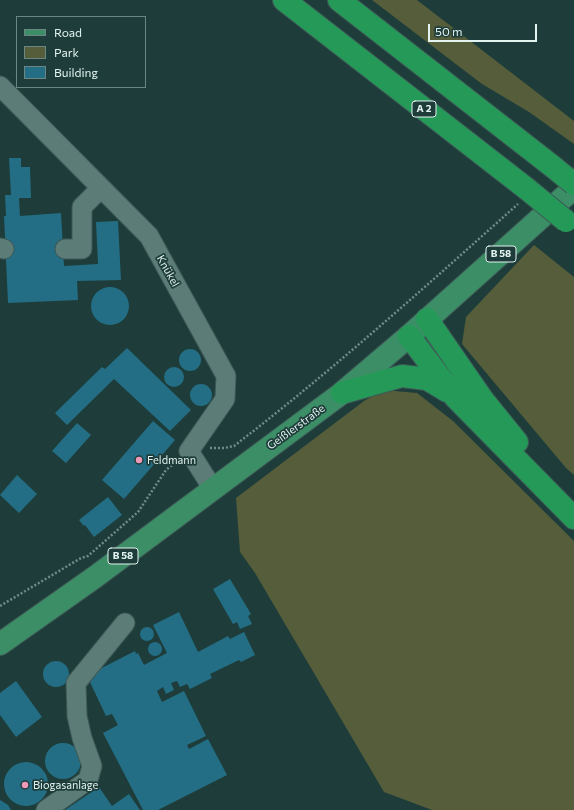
<!DOCTYPE html>
<meta charset="utf-8">
<style>
body{margin:0}
#map{position:relative;width:574px;height:810px;overflow:hidden;background:#1e3d3a;font-family:Commissioner,sans-serif}
canvas{display:block}
.legend{position:absolute;left:16px;top:16px;width:130px;height:72px;box-sizing:border-box;background:#1e3d3a;border:1px solid #6c8683;margin:0;padding:5px 7px;list-style:none;font-size:12px;color:#e2f3f0}
.legend li{display:flex;align-items:center;gap:8px;height:20px}
.legend b{width:20px;border:1px solid #6c8683}
.scale{position:absolute;left:428px;top:24px;width:109px;height:18px;box-sizing:border-box;border:2px solid #e2f3f0;border-top:0;padding-left:5px;font-size:12px;line-height:14px;white-space:nowrap;color:#e2f3f0;-webkit-text-stroke:3px #1e3d3a;paint-order:stroke}
</style>
<div id="map">
<canvas width="574" height="810"></canvas>
<ul class="legend">
<li><b style="height:5px;background:#3b8e65"></b>Road</li>
<li><b style="height:11px;background:#555d3a"></b>Park</li>
<li><b style="height:11px;background:#236e84"></b>Building</li>
</ul>
<div class="scale">50 m</div>
</div>
<script>
const context = document.querySelector('canvas').getContext('2d');
context.lineJoin = 'round';
function fill(path, color) { context.fillStyle = color; context.fill(path, 'evenodd'); }
function stroke(path, color, width, dash) { context.strokeStyle = color; context.lineWidth = width; context.lineCap = dash ? 'butt' : 'round'; context.setLineDash(dash || []); context.stroke(path); }
function drawText(font, color, halo, rows, align = 'center') {
  context.font = font + ' Commissioner,sans-serif'; context.lineWidth = 3.5; context.setLineDash([]); context.textBaseline = 'middle'; context.strokeStyle = halo; context.fillStyle = color; for (const [text, x, y, turn = 0] of rows) {
    context.save(); context.translate(x, y); context.rotate((+turn || 0) * Math.PI / 180); context.textAlign = isNaN(turn) ? turn : align; if (halo) context.strokeText(text, 0, 0); context.fillText(text, 0, 0); context.restore();
  }
}
const green = new Path2D(`
 M372,0h45l157,121v23l-45,-32 -47,-28z
 M534,245l40,32v198l-8,-7 -104,-124 4,-27z
 M383,390l34,3 36,28 121,120v269h-142l-48,-18 -129,-219 -15,-21 -4,-54 128,-97z`);
const building = new Path2D(`
 M9,158h12v9h9l1,31h-12l1,18 41,-3 3,53 34,-2 -2,-42 22,-1 3,59 -44,1 1,19 -70,3 -4,-87h2l-1,-21h6z
 M91 306a19 19 0 1 1 38 0a19 19 0 1 1-38 0Z
 M127,348l64,62 -21,21 -56,-52 -47,46 -12,-12 47,-46 3,2z
 M179 360a11 11 0 1 1 22 0a11 11 0 1 1-22 0Z
 M164 377a10 10 0 1 1 20 0a10 10 0 1 1-20 0Z
 M190 395a11 11 0 1 1 22 0a11 11 0 1 1-22 0Z
 M153,421l22,19 -51,59 -22,-19z
 M77,423l14,12 -25,28 -14,-12z
 M17,475l20,19 -18,19 -19,-18z
 M108,497l14,18 -28,22 -9,-12 -1,1 -5,-6z
 M230,579l21,35 -3,2 4,8 -12,5 -3,-7 -4,2 -20,-35z
 M179,612l19,40 30,-16 2,3 14,-7 11,23 -14,7 -2,-2 -29,14 2,4 -22,11 -3,-5 -7,3 -3,-6 -6,2 3,7 -8,4 -3,-7 -6,4 5,11 22,-11 22,45 -19,9 2,4 19,-10 19,36 -69,35h-15l-40,-77 15,-8 -6,-11 -6,2 -18,-38v-3l47,-24 1,3 2,-1 6,12 23,-12 -14,-28z
 M140 634a7 7 0 1 1 14 0a7 7 0 1 1-14 0Z
 M148 649a7 7 0 1 1 14 0a7 7 0 1 1-14 0Z
 M43 674a13 13 0 1 1 26 0a13 13 0 1 1-26 0Z
 M16,681l26,36 -26,20 -16,-22v-22z
 M45 761a18 18 0 1 1 36 0a18 18 0 1 1-36 0Z
 M4 784a22 22 0 1 1 44 0a22 22 0 1 1-44 0Z
 M99,787l13,19 17,-12 11,16h-75z
 M0,800l8,5 3,5h-11z`);
const path = new Path2D(`
 M210,448h14l10,-2c99,-76 191,-159 284,-242
 M0,606l81,-48 7,-2 50,-44 28,-42 11,-9`);
const minor = new Path2D(`
 M0,86l149,150 77,140 -1,23 -36,52 24,38
 M0,248l4,1
 M65,249h17v-42l19,-19
 M46,810l42,-30 4,-14 -10,-28 -5,-22 -1,-33 49,-60`);
const major = new Path2D(`
 M0,644l95,-67 247,-184 67,-57 165,-148`);
const highway = new Path2D(`
 M284,0l243,189
 M339,0l213,166
 M427,319l56,81 34,42
 M409,336l46,61 119,121
 M342,393l60,-17 25,3 20,12`);
const highwayBridge = new Path2D(`
 M552,166l22,18
 M527,189l39,32`);
const markers = [
 [139,460,4,"#ef9ab9"],
 [25,785,4,"#ef9ab9"]
];
const shields = [
 [424,109,24],
 [501,254,30],
 [123,556,30]
];
const shieldNames = [
 ["A 2",424,109],
 ["B 58",501,254],
 ["B 58",123,556]
];
const streetNames = [
 ["Knükel",168,271,61],
 ["Geißlerstraße",296,427,-36]
];
const poiNames = [
 ["Feldmann",147,460],
 ["Biogasanlage",33,785]
];
fill(green, '#555d3a');
fill(building, '#236e84');
stroke(minor, '#3e5957', 21);
stroke(major, '#3e5957', 24);
stroke(highway, '#3e5957', 24);
stroke(path, '#728b88', 2.5, [2, 2]);
stroke(minor, '#5c7c78', 19);
stroke(major, '#3b8e65', 22);
stroke(highway, '#259a58', 22);
stroke(highwayBridge, '#3e5957', 24, []);
stroke(highwayBridge, '#259a58', 22);
for (const [x, y, r, color] of markers) { const dot = new Path2D(); dot.arc(x, y, r, 0, 2 * Math.PI); context.fillStyle = color; context.fill(dot); stroke(dot, '#1e3d3a', 1.5); }
for (const [x, y, w] of shields) { const box = new Path2D(); box.roundRect(x - w / 2, y - 8, w, 16, 3); context.fillStyle = '#1e3d3a'; context.fill(box); stroke(box, '#e2f3f0', 1); }
drawText('bold 10px', '#e2f3f0', null, shieldNames);
drawText('11px', '#e2f3f0', '#1e3d3a', streetNames);
drawText('11px', '#e2f3f0', '#1e3d3a', poiNames, 'left');
</script>
